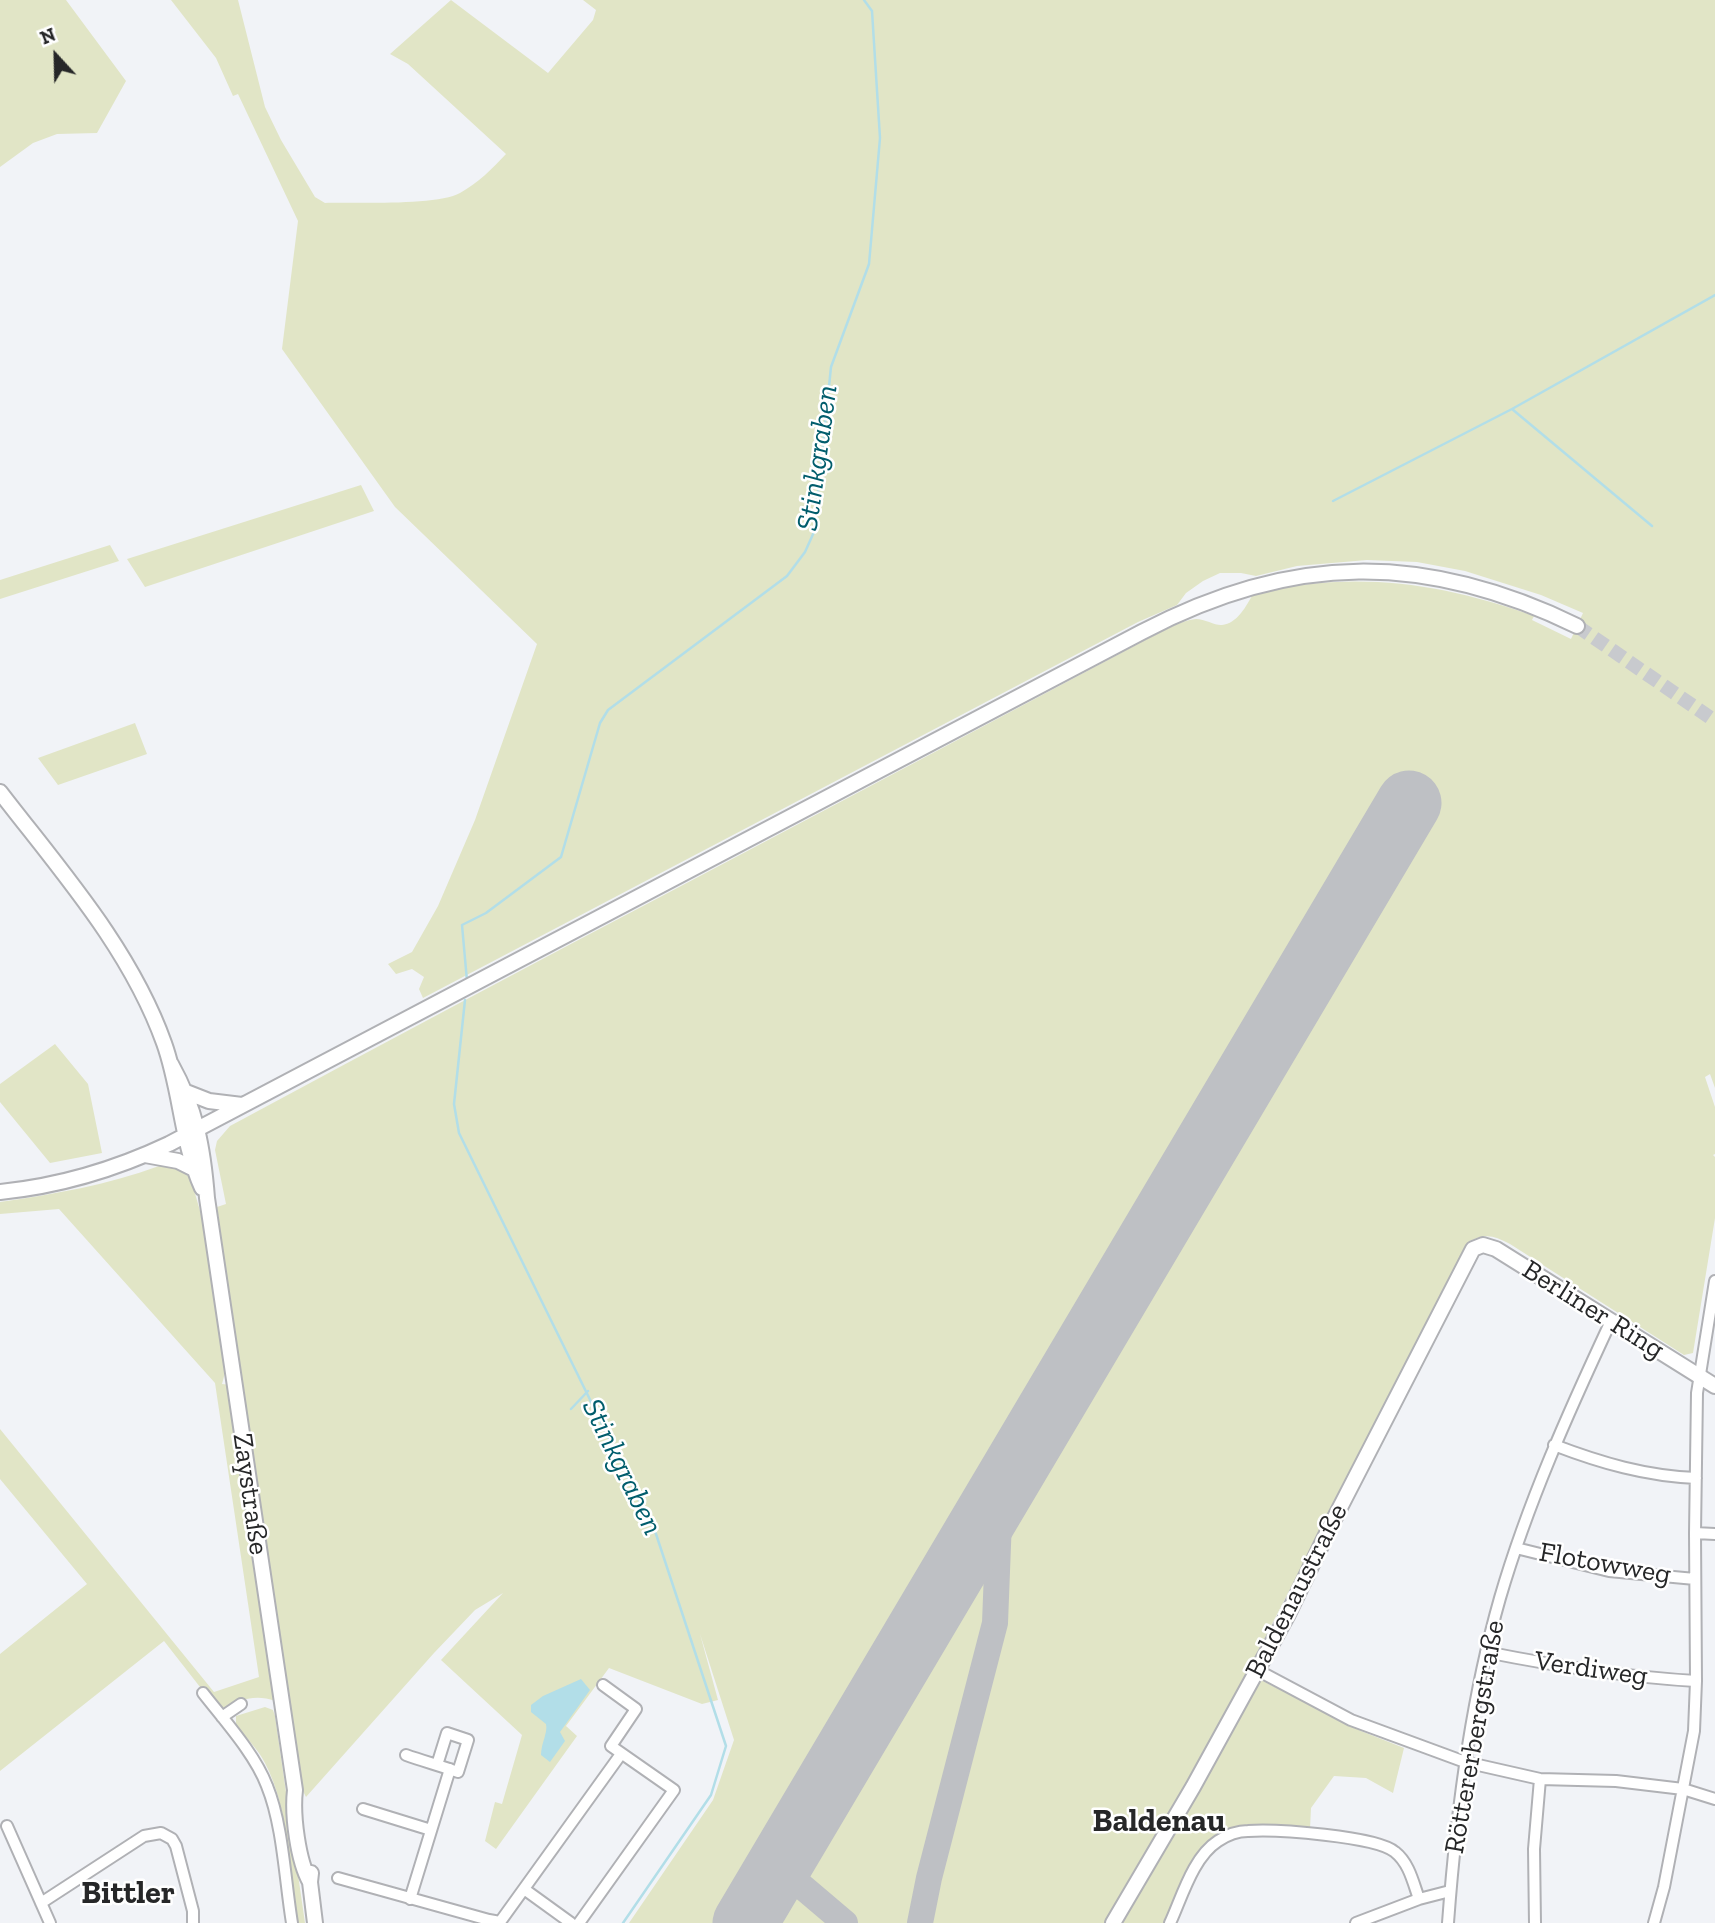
<!DOCTYPE html>
<meta charset="utf-8">
<style>
body{margin:0}
#map{position:relative;width:1715px;height:1923px;overflow:hidden;background:#f1f3f7;font-family:"Zilla Slab",serif}
canvas{display:block}
.north{position:absolute;left:21px;top:21px;width:70px;height:70px;-webkit-text-stroke:5px #fff;paint-order:stroke;rotate:338deg;font-size:19px;font-weight:700;line-height:28px;text-align:center;color:#262728}
.north::after{content:'';display:block;margin:auto;width:24px;height:32px;background:#262728;clip-path:polygon(50% 0,100% 100%,50% 72%,0 100%)}
</style>
<div id="map">
<canvas width="1715" height="1923"></canvas>
<div class="north">N</div>
</div>
<script>
const context = document.querySelector('canvas').getContext('2d');
context.lineJoin = 'round';
function fill(path, color) { context.fillStyle = color; context.fill(path, 'evenodd'); }
function stroke(path, color, width, dash) { context.strokeStyle = color; context.lineWidth = width; context.lineCap = dash ? 'butt' : 'round'; context.setLineDash(dash || []); context.stroke(path); }
function drawText(font, color, halo, rows, align = 'center') {
  context.font = font + ' "Zilla Slab",serif'; context.lineWidth = 5; context.setLineDash([]); context.textBaseline = 'middle'; context.strokeStyle = halo; context.fillStyle = color; for (const [text, x, y, turn = 0] of rows) {
    context.save(); context.translate(x, y); context.rotate((+turn || 0) * Math.PI / 180); context.textAlign = isNaN(turn) ? turn : align; if (halo) context.strokeText(text, 0, 0); context.fillText(text, 0, 0); context.restore();
  }
}
const green = new Path2D(`
 M0,0h66l60,81 -29,52 -40,1 -24,9 -33,24z
 M171,0h67l27,107 16,33 34,57 10,6c29,-1 113,3 135,-10 18,-10 32,-24 46,-39l-98,-90 -18,-10 61,-54 97,73 45,-53 3,-10 -13,-10h1132v1088l-5,-14 -5,3 10,30v47l-2,1 2,2v61l-22,135 -9,2 -174,-111c-16,-8 -23,-11 -40,-3l-262,507 -102,175h-477l84,-123 21,-60 -34,-106 18,66 -16,4 -93,-36 -43,58 11,10 -81,113 -11,-8 10,-39 7,2 20,-69 -81,-75 62,-67 -28,17 -41,43 -128,144 -5,-10 -49,-320 -35,-260 9,-3 -11,-54 2,-9 13,-15c305,-165 613,-324 919,-488 15,-7 30,-17 47,-19 9,0 20,7 26,6 15,-1 25,-20 31,-31 98,-24 187,-12 281,22l-2,4 39,19 12,-26 -42,-18 -76,-24 -48,-9 -50,-2 -70,6 -41,10 -15,-3h-21l-17,8 -17,12 -9,12 -39,17 -715,376 -4,-9 5,-12 -12,-8 -16,5 -8,-10 24,-12 26,-46 37,-86 62,-176 -142,-137 -113,-158 16,-128 -60,-127 -5,2 -17,-38z
 M361,485l13,26 -229,76 -18,-28z
 M110,545l9,16 -119,38v-19z
 M135,723l12,31 -89,31 -20,-27z
 M55,1044l33,40 14,69 -52,10 -50,-61v-18z
 M159,1166h14l8,4 9,8 4,12 13,45 20,130 -5,19 9,1 44,316c-21,-8 -37,0 -57,9l-54,-69 -164,130v-117l87,-70 -87,-105v-50l214,263 45,-15 -44,-294 -156,-174 -59,5v-12c55,-8 107,-17 159,-36z
 M1261,1680l100,51 43,17 -11,45 -27,-15 -32,-2 -23,32 -1,21 -91,6 -54,88h-42z
 M265,1707l8,3 2,6 30,207h-8c-7,-51 -8,-114 -32,-160 -7,-14 -20,-26 -29,-39v-8z`);
const water = new Path2D(`
 M581,1679l9,11 -30,42 5,9 -15,21 -9,-7c0,-12 7,-22 5,-31l-15,-12v-7l12,-9z`);
const stream = new Path2D(`
 M1512,409l140,117
 M1333,501l179,-92 203,-114
 M467,981l-5,-56 24,-12 75,-56 39,-134 8,-13 179,-134 18,-24 9,-20 17,-165 38,-103 11,-126 -8,-127 -8,-11
 M465,1000l-11,104 5,29 197,401 70,212 -15,49 -88,128
 M571,1409l17,-18`);
const taxiway = new Path2D(`
 M779,1867l66,56
 M920,1923l9,-45 66,-255 5,-129`);
const runway = new Path2D(`
 M745,1923l664,-1120`);
const secondaryTunnel = new Path2D(`
 M1577,626l138,95`);
const street = new Path2D(`
 M1554,1445c47,18 92,31 142,33
 M1695,1533l20,1
 M1516,1548l93,23 86,8
 M1486,1652c70,14 139,25 210,29
 M1257,1670l94,50 114,42 75,17 76,2 67,8 32,10
 M203,1693c21,27 52,61 64,93 16,39 18,95 25,137
 M222,1717l19,-13
 M406,1755c17,6 35,11 52,17l10,-32 -21,-7 -10,32
 M363,1809l68,21
 M7,1826l43,97
 M338,1878l151,42
 M524,1889l47,34
 M410,1899l40,-130
 M41,1903l103,-67 17,-3 11,6 4,7 17,65v12
 M488,1923l1,-3 11,2 121,-168
 M579,1923l95,-133 -63,-44 25,-37 -33,-24
 M1170,1923c12,-26 23,-66 48,-82 9,-6 20,-10 30,-10 27,-2 128,5 147,21 14,11 18,30 24,47
 M1356,1923l63,-24 31,-8
 M1448,1923c8,-109 22,-220 52,-325 28,-96 69,-187 111,-277
 M1535,1923l-1,-74 6,-70
 M1654,1923l10,-36 30,-156 2,-50 -1,-148 2,-140 18,-112`);
const secondary = new Path2D(`
 M0,792c60,78 130,156 164,251 17,47 17,98 38,145
 M171,1064c25,45 32,83 36,134l88,592c-3,25 3,71 15,92
 M186,1092l23,9 33,4
 M145,1155l33,6 16,8
 M0,1192c60,-6 114,-22 169,-48l973,-512c150,-79 283,-80 435,-6
 M311,1873l-1,9 5,41
 M1113,1923l80,-136 94,-171 43,-89 143,-278 10,-4 13,4 219,137`);
const streetNames = [
 ["Berliner Ring",1593,1310,32],
 ["Zaystraße",250,1494,82],
 ["Flotowweg",1605,1564,10],
 ["Baldenaustraße",1297,1591,-63],
 ["Verdiweg",1591,1669,8],
 ["Röttererbergstraße",1475,1737,-80]
];
const waterNames = [
 ["Stinkgraben",818,458,-82],
 ["Stinkgraben",622,1467,64]
];
const quarterNames = [
 ["Baldenau",1159,1822],
 ["Bittler",128,1894]
];
fill(green, '#e1e5c6');
fill(water, '#b2dee8');
stroke(stream, '#b2dee8', 2.5);
stroke(taxiway, '#bec0c4', 26);
stroke(runway, '#bec0c4', 65);
stroke(secondaryTunnel, '#c8cace', 14, [14, 7]);
stroke(street, '#b0b1b5', 14);
stroke(secondary, '#b0b1b5', 18);
stroke(street, '#fff', 10);
stroke(secondary, '#fff', 14);
drawText('28px', '#262728', '#fff', streetNames);
drawText('italic 30px', '#005d6c', '#fff', waterNames);
drawText('bold 32px', '#262728', '#fff', quarterNames);
</script>
